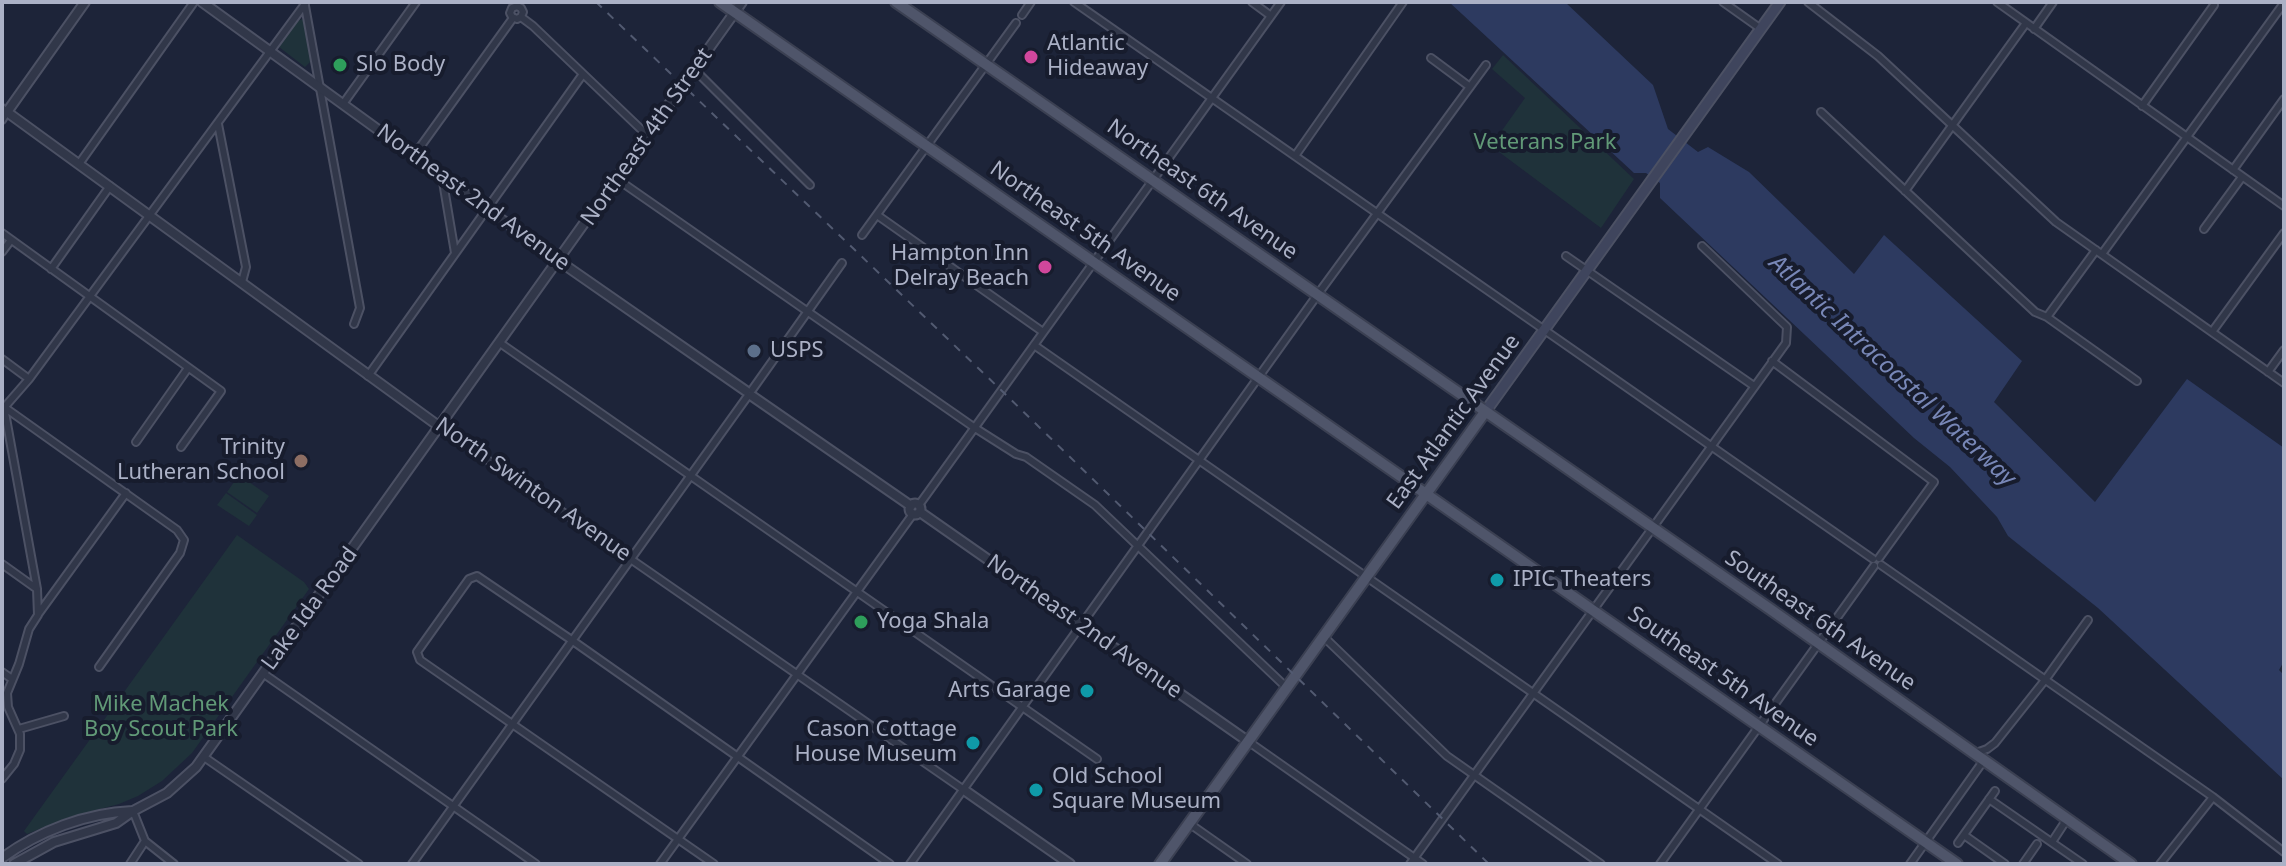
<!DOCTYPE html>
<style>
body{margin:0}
#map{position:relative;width:2286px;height:866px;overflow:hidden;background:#1d2439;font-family:"Noto Sans",sans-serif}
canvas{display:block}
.frame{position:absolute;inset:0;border:4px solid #abb1c6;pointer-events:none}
</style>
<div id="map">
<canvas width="2286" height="866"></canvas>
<div class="frame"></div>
</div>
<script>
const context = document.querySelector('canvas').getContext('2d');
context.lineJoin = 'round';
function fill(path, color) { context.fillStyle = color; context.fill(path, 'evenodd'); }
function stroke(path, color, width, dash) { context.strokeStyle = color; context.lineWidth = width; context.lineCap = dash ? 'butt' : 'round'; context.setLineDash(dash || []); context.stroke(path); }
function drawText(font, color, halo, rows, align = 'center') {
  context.font = font + ' "Noto Sans",sans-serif'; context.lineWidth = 8; context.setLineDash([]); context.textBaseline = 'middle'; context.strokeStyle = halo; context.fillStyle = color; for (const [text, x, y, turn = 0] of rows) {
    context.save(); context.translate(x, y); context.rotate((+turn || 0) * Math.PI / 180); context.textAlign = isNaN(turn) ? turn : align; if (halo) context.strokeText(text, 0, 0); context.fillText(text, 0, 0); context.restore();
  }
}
const green = new Path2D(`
 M302,19l2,2 7,40 -6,6 -26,-20 1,-4 16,-21z
 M1503,55l131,124 -33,49 -110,-82 34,-48 -33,-29z
 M239,475l30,21 -12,17 -30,-21z
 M226,493l31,22 -8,11 -32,-21z
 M237,535l67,47 5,7 -117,164 -30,28 -24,15 -19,8 -49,13 -43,17 -3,-3z`);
const water = new Path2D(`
 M1449,2h116l88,83 15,44 30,23 10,-5 41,25 105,102 30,-39 138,126 -28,41 101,100 92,-123 97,69v213l-5,9 5,5v105l-186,-172 -90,-72 -11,-19 -47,-50 -36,-29 -254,-240v-15l-14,-10h-12z`);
const minor = new Path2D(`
 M1074,2l799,557
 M1252,2l19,14
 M1723,2l38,27
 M1808,2l70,54 178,166 228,161
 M1997,2l287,204
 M305,6l55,302 -6,16
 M1022,15l9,-13
 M521,17l2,-5 -2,-4 -4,-2 -5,2 -2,5 2,4 5,2 4,-2 12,9 115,110
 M2034,29l19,-27
 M1431,58l39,29
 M695,70l115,115
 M343,104l73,-102
 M2142,106l72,-101
 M2,108l5,4 -5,8
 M1821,112l214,200 12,5 90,64
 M218,124l28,143 -4,15
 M1295,156l108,-154
 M415,157l3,-7 95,-132
 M79,164l115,-162
 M2233,170l51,-71
 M442,176l13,77
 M617,179l358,249 41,26 10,3 69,48 192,183
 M1905,191l121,-168
 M877,215l166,117
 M2204,229l38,-52
 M2,233l219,158 -40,56
 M862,235l154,-212
 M2,252l9,-12
 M2102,254l182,-251
 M1566,256l188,130
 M51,269l59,-83
 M2047,317l49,-67
 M2212,332l72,-99
 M500,343l597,416
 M1034,345l744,519
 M2,359l27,20
 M1772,361l162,121 -55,76
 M2268,372l16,-22
 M368,376l215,-302
 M752,390l90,-127
 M4,407l173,123 7,10 -4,13 -81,114
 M2,410l27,-31 276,-375
 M440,427l524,363
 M136,442l52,-74
 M919,505l362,-503
 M2,564l35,25
 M1881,565l332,232 71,55
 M39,613l87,-120
 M1324,637l123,119 154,108
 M2,672l10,7
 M264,674l272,190
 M19,729l45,-13
 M1249,742l174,122
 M1976,753l11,-4 8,-6 50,-63 43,-60
 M204,757l155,107
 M2,779l12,-15 6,-14v-16l-12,-27 -1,-14 12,-29 10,-35 9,-14 -1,-26 -33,-182
 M1989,799l94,65
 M133,811l12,30 29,23
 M1190,824l57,40
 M1964,835l41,29
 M2052,842l15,-23
 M1958,843l37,-52
 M130,864l15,-23
 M412,864l335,-467
 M660,864l253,-350
 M714,864l-294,-204 -3,-8 52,-73 8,-3 96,65 317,223
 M910,864l408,-570 168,-229
 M1410,864l376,-521 1,-16 -85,-81
 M1660,864l214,-298
 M1910,864l74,-104
 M2023,864l14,-20
 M2160,864l53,-67`);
const tertiary = new Path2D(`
 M85,2l-78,110 433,315
 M202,2l357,259 187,130
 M752,396l159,110
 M909.5 509a5.5 5.5 0 1 1 11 0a5.5 5.5 0 1 1-11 0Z
 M920,512l329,230
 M964,790l106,74
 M2,858c37,-27 84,-45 130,-47
 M14,864l40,-22 62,-19 17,-12 34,-18 29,-26 546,-765`);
const secondary = new Path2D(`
 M1485,412l295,-410`);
const primary = new Path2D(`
 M720,2l1237,862
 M896,2l874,607 361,255
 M1160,864l325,-452`);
const rail = new Path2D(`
 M596,2l405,388 488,474`);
const markers = [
 [1031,57,8,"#d1479c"],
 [340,65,8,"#2e9e5b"],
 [1045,267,8,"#d1479c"],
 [754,351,8,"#5c6f8a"],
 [301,461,8,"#8d6e63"],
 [1497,580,8,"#0f9aa8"],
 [861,622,8,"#2e9e5b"],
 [1087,691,8,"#0f9aa8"],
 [973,743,8,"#0f9aa8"],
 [1036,790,8,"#0f9aa8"]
];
const poiNames = [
 ["Atlantic",1047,44],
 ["Hideaway",1047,69],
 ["Slo Body",356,65],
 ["Hampton Inn",1029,254,"right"],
 ["Delray Beach",1029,279,"right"],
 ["USPS",770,351],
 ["Trinity",285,448,"right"],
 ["Lutheran School",285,473,"right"],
 ["IPIC Theaters",1513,580],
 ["Yoga Shala",877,622],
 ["Arts Garage",1071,691,"right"],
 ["Cason Cottage",957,730,"right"],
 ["House Museum",957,755,"right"],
 ["Old School",1052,777],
 ["Square Museum",1052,802]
];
const streetNames = [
 ["Northeast 4th Street",647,137,-55],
 ["Northeast 6th Avenue",1202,190,35],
 ["Northeast 2nd Avenue",473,198,36],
 ["Northeast 5th Avenue",1085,232,35],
 ["East Atlantic Avenue",1454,422,-54],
 ["North Swinton Avenue",533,490,35],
 ["Lake Ida Road",310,609,-54],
 ["Southeast 6th Avenue",1820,621,35],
 ["Northeast 2nd Avenue",1084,627,35],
 ["Southeast 5th Avenue",1723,677,35]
];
const parkNames = [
 ["Veterans Park",1545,143],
 ["Mike Machek",161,705],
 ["Boy Scout Park",161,730]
];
const waterNames = [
 ["Atlantic Intracoastal Waterway",1892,371,43]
];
fill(green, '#1f323a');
fill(water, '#2d3a60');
stroke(minor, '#4c5164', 10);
stroke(tertiary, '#4c5164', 12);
stroke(secondary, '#4c5164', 13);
stroke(primary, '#3b4052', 14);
stroke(minor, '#313749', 6);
stroke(tertiary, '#313749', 8);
stroke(secondary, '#3f455d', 9);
stroke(primary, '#4f556a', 10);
stroke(rail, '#525a71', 2, [8, 8]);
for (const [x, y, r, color] of markers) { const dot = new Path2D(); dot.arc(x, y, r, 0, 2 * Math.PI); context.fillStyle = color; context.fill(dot); stroke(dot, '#171c2d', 3); }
drawText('22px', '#abb1c6', '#171c2d', poiNames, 'left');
drawText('22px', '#abb1c6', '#171c2d', streetNames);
drawText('22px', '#619977', '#171c2d', parkNames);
drawText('italic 24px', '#7887b7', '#171c2d', waterNames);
</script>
